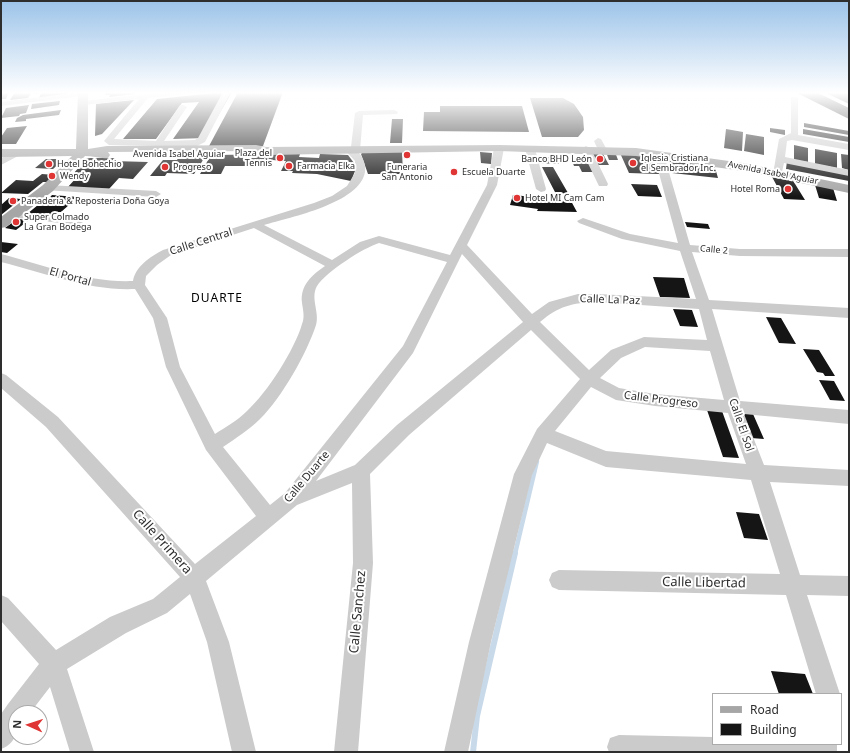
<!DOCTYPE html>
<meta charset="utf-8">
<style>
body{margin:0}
#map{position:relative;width:850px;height:753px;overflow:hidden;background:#fff;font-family:"Noto Sans",sans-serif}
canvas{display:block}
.frame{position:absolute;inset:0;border:2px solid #2e2e2e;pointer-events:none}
.legend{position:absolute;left:712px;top:693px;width:130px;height:52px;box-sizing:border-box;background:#fff;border:1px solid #ababab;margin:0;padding:5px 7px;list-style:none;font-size:12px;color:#2e2e2e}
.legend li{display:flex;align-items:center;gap:8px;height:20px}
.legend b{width:20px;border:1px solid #ababab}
.north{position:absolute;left:8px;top:705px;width:40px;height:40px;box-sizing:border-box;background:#fff;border:1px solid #ababab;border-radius:50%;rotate:273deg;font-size:11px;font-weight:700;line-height:16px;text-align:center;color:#2e2e2e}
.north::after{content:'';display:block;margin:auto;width:14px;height:18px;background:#df3635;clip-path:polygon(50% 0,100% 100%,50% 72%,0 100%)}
</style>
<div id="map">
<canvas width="850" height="753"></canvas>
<div class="frame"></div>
<ul class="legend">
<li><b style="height:5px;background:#a6a6a6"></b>Road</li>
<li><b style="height:11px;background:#151515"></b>Building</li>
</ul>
<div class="north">N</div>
</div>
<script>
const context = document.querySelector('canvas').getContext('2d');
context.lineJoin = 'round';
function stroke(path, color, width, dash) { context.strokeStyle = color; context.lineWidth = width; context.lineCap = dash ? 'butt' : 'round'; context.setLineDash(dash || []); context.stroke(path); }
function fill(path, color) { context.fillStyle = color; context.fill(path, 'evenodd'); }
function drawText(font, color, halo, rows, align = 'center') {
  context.font = font + ' "Noto Sans",sans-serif'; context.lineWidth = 4; context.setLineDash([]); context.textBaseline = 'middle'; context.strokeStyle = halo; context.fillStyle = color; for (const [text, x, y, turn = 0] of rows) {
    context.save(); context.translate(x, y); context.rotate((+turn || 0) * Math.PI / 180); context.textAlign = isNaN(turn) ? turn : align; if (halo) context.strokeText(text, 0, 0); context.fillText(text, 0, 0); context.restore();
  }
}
const streamFar1 = new Path2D(`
 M515,554l22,-93`);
const stream = new Path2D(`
 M473,752l4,-36 38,-163`);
const building = new Path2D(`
 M1,92h8l-3,7h-5z
 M15,92h17l-4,6 -18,2z
 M34,92h33l-1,3 -27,3 2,-5 -8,1z
 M106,92h30l-1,2 -26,3 1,-2h-5z
 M224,92h8l-27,46 -32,1 26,-37 -17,1 -26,36h-33l34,-40z
 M238,92h45l-20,54h-54z
 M795,92h21l33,16v11z
 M824,92h25v12z
 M530,98h33l11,6 9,13 1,13 -6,7h-36z
 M134,100l-32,34 -7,2 1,-32z
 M60,101l-1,4 -28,4 1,-5z
 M29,105l-3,8 -6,1 -1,2 -18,2 5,-10z
 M440,106h82l7,26 -106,-1 1,-19h16z
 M61,110l-2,5 -33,4v2l-11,1 2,-4 6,-3z
 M392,119h11l-1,24h-12z
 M804,123l45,8v4l-45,-8z
 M27,126l-11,18h-15v-7l6,-9z
 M770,128l15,2v5l-15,-3z
 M726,129l17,3 -1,19 -18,-3z
 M803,129l46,8v5l-46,-8z
 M746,134l18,3v18l-20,-4z
 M794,145l14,3v14l-14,-2z
 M815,149l22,4v15l-22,-4z
 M402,151l1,23h-35l-7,-20 2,-2z
 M480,152l12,1 -1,11 -10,-1z
 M591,152h11l7,13h-11z
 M606,152h9l3,8h-9z
 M620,153l33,4 6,17 -30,-1z
 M300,154l-1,3 20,1 1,-4 28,1 6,8 1,8 -4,10 -34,-7 -25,-1 1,-2h-12l5,-10 -14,-1h-22l-3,6h-22l-4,8h-21l11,-19z
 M841,154l8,1v15l-7,-2z
 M180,155l25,2 -11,17 -27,-1 -2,3h-15l13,-16h14z
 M535,157h22l2,7 -23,-1z
 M90,158h25l-3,3 36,1 -15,17 -14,-1 -10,11 -42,-1 10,-11h-7l16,-17h-2l1,-1z
 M571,158h17l6,14h-12l-3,-6h-5z
 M46,159h18l-11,10 -18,-1z
 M669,159l45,5 4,14 -46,-5z
 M787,161l62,14v6l-63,-12z
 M542,167h11l15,26 -12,1z
 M42,174l13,1 -8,7h-4l-15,12 -27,-1 15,-13 17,1z
 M771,175l21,4 13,21 -21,-1z
 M631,184l26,1 5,12 -24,-1z
 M815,185l18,3 4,13 -18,-3z
 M52,195l26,2 -17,15h-5l-5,4 -24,-2 17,-14 3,1z
 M513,195l30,3 -1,2 29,1 6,11 -40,-1 1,-2 -28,-4z
 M9,198l12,1 -20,16v-10z
 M17,219l12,1 -13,10 -11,-2z
 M685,222l23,2 2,5 -23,-2z
 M1,242l17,2 -11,9 -6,-1z
 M653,277l31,1 6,20 -30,-1z
 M673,309l19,1 6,17 -18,-1z
 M766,317l15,1 15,26 -17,-1z
 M803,349l16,1 16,26h-10l-2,-3 -6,-1z
 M819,380l15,1 11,20 -15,-1z
 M707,410l15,1 17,47 -16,-1z
 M740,413l13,1 11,25 -13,-1z
 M736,512l23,2 9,26 -24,-2z
 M771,671l34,3 8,20h-34z`);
const minor = new Path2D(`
 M80,92l6,2 -4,2 -81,10v-4z
 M165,92h24l-4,2 -37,4 -34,41 42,2 24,-36h3l4,2 -23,34 31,-1 3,-2 25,-46h8l-26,50 -8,4 -32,1 -6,4 -3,-1v-4l-47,-1 -5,-4 35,-42 -56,6 -4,-2 4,-2z
 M791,97h6l1,2v36l51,9v6l-57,-10 -5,1 -2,16 64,13v6l-65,-13 -3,13h-6l-2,-2 6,-35 12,-6z
 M394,110l4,2 -1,2 -34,1 -3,35 -2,2c5,5 8,12 7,20 -5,31 -74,45 -101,53l68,35 28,-18 19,-6 71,19 37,-70 7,-37 5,-3 5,3 -7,37 -30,60 65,69 17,-12 29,-8h19l99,5 -16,-48 -58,-12 -43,-16 -2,-2 6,-3 47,16 48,9 -24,-88 5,-3 5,3 26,90 50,4h109v8l-109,-1 -48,-4 17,48 140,8v10l-137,-9 28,92 109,9v14l-105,-10 20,51 85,5v16l-79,-4 30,93 49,1v20l-42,-1 33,99h-24l-30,-99 -227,-5 -7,-3 -3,-7 3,-7 7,-3 221,4 -29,-94 -145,-13 -59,-24 -15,32 -41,167 -23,110h-24l25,-110 45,-168 23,-45 43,-50 -49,-49 -122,105 -39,39 3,89 -15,189h-24l19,-189 -1,-80 -55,22 -91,76 23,61 27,110h-24l-25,-110 -17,-48 -23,19 -41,20 -59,36 27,83h-24l-20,-65 -20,26h-14c0,17 3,29 -15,36v-35l7,-10 31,-40 -38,-43v-26l7,3 48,52 54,-33 43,-18 27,-22 -134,-150 -45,-39v-15l5,2 52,42 137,147 61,-48 -50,-66 -40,-83 -13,-49 -18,-29c-46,2 -89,-16 -134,-27v-8c44,11 87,29 132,27 2,-14 18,-25 30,-31l151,-47 18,-7 15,-10 8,-13v-12l-10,-11 6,-3 4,-34 4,-2zM254,228l71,38c-13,9 -25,19 -23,37 1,7 3,14 0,21 -7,25 -35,69 -55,87 -9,9 -21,16 -32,23l-35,-67 -13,-49 -22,-33 1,-9 11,-11 14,-10zM379,243l68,19 -44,84 -118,147 -15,12 -47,-58c13,-9 26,-17 37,-28 21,-20 47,-66 56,-94 4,-12 -6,-27 1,-39 9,-14 46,-38 62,-43zM462,254l61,68 -126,103 -42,40 -39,16 97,-128zM597,302l102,7 8,31 -63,-3 -33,13 -22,20 -49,-48c19,-16 31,-19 57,-20zM645,347l65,4 14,49 -69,-6 -36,-6 -19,-10 21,-20zM591,387l25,13 39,6 73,7 18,51 -140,-13 -51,-20z
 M598,138l3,1 6,11 -2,2h-6l-5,-11z
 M530,146l5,3 11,40 -1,2 -4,1 -5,-3 -11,-40z
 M586,146l5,3 17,35 -1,2h-8l-1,-2 -17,-35z
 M17,150l5,3 -2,2 -19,10v-7z
 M48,185l108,6 5,3 -5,3 -112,-7 -1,-2 1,-2z
 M14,212l63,7 6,3 -6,3 -67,-8 -1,-2 1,-2z
 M619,735l94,2v7h124v8h-228l-2,-5 3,-9z`);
const major = new Path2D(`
 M78,92h10v57l19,-3 149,-1 10,2 233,-2 137,3 107,15 106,22v8l-106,-22 -107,-15 -137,-5 -234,4 -10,-4 -147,1 2,3 -2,3c-7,1 -15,-2 -23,-2l-32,35 -47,36 -5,1v-11l42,-32 29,-29 -71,1v-8h75z`);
const markers = [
 [407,155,4,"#df3635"],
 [280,158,4,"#df3635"],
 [600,159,4,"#df3635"],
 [633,163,4,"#df3635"],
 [49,164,4,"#df3635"],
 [289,166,4,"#df3635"],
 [165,167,4,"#df3635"],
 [454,172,4,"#df3635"],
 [52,176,4,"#df3635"],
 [788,189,4,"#df3635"],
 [517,198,4,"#df3635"],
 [13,201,4,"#df3635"],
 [16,222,4,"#df3635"]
];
const farPoinames = [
 ["Plaza del",272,153,"right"],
 ["Tennis",272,163,"right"],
 ["Iglesia Cristiana",641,158],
 ["el Sembrador Inc.",641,168],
 ["Banco BHD León",592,159,"right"],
 ["Hotel Bohechio",57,164],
 ["Farmacia Elka",297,166],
 ["Progreso",173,167],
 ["Funeraria",407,167,"center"],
 ["San Antonio",407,177,"center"],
 ["Escuela Duarte",462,172],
 ["Wendy",60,176],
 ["Hotel Roma",780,189,"right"],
 ["Hotel MI Cam Cam",525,198],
 ["Panaderia & Reposteria Doña Goya",21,201],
 ["Super Colmado",24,217],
 ["La Gran Bodega",24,227]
];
const farStreetnames = [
 ["Avenida Isabel Aguiar",179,154],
 ["Avenida Isabel Aguiar",773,173,11],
 ["Calle 2",714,250,5]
];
const streetNames = [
 ["Calle Central",201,242,-18],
 ["El Portal",70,277,16],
 ["Calle La Paz",610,300,2],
 ["Calle Progreso",661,400,7],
 ["Calle El Sol",741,425,71],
 ["Calle Duarte",307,477,-50]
];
const neighbourhoodNames = [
 ["DUARTE",217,299]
];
const nearStreetnames = [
 ["Calle Primera",162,542,48],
 ["Calle Libertad",704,583,1],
 ["Calle Sanchez",358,612,-85]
];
stroke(streamFar1, '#c8daea', 4.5);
stroke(stream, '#c8daea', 6);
fill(building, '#151515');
fill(minor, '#cbcbcb');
fill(major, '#a6a6a6');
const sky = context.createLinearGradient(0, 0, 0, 197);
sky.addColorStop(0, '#9bc3e9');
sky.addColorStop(0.47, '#fff');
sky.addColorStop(1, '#ffffff00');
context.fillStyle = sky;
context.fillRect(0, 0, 850, 197);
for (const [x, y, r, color] of markers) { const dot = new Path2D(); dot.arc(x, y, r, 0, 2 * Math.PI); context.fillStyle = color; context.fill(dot); stroke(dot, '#fff', 1.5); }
drawText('9px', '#2e2e2e', '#fff', farPoinames, 'left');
drawText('9px', '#2e2e2e', '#fff', farStreetnames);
drawText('11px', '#2e2e2e', '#fff', streetNames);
context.letterSpacing = '1px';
drawText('12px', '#000', '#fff', neighbourhoodNames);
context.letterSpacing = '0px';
drawText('13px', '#2e2e2e', '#fff', nearStreetnames);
</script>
